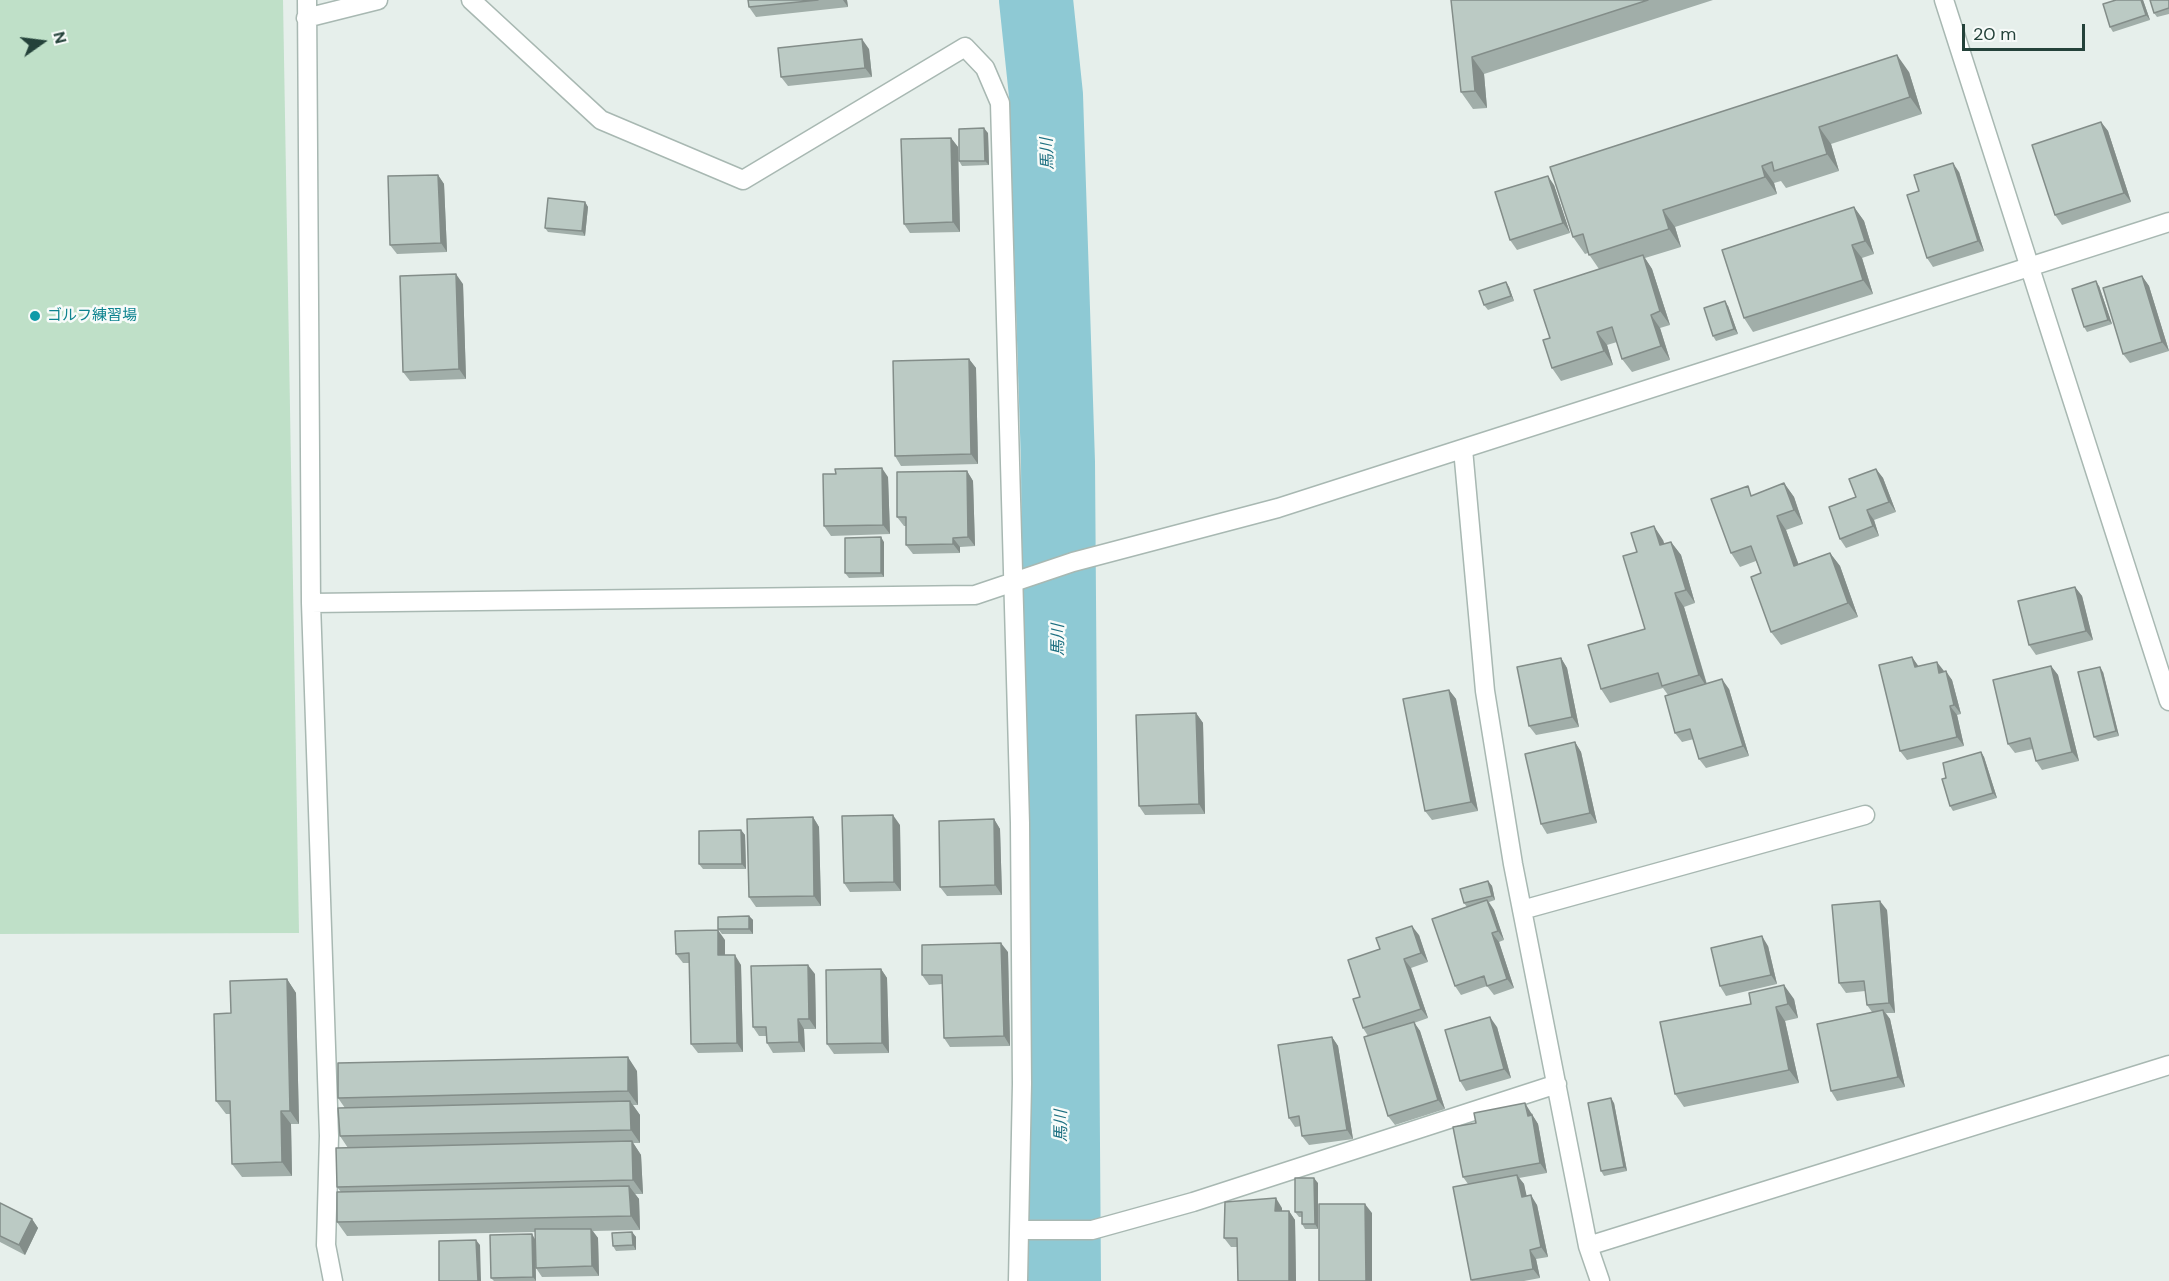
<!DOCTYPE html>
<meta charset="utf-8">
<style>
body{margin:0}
#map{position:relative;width:2169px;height:1281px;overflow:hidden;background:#e6efeb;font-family:"DM Sans",sans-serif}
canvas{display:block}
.north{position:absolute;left:12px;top:12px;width:60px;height:60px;-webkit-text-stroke:4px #f7fbf9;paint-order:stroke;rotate:76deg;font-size:16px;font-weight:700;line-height:24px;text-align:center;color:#24423a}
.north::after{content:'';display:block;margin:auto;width:21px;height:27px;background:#24423a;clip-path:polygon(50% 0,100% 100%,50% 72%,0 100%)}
.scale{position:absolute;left:1962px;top:24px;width:123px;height:27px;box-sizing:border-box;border:3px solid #24423a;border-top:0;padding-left:8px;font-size:18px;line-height:21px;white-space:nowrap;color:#24423a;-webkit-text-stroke:4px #f7fbf9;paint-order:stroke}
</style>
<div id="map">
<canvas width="2169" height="1281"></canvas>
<div class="north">N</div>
<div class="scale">20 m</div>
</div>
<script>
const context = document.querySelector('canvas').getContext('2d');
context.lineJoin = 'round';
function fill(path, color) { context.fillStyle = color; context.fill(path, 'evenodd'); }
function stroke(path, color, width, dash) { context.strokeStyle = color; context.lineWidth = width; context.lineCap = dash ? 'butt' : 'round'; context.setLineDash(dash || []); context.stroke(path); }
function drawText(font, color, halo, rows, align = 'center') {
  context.font = font + ' "DM Sans","Noto Sans JP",sans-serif'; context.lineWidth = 5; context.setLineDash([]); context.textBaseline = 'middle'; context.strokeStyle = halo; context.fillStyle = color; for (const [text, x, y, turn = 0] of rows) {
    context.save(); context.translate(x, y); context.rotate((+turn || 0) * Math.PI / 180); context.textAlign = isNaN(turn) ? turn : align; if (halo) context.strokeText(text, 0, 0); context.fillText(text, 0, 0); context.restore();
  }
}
const green = new Path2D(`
 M0,0h283l16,933 -299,1z`);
const river = new Path2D(`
 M1036,0l10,95 12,367 6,819`);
const minor = new Path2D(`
 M307,0l4,603 18,533 -3,109 7,36
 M471,0l130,120 142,60 222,-133 20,21 15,35 20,720 2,261 -4,197
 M1944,0l225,701
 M306,18l72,-18
 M1463,449l22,242 28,173 75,382 12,35
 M311,603l664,-8 98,-33 205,-54 891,-286
 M1522,910l343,-95
 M1019,1230h73l101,-28 364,-118
 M1588,1246l581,-181`);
const wall = new Path2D(`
 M748,0h99l1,7 -92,10 -7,-10z
 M1451,0h262l-229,74 3,34 -14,1 -12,-17z
 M2116,0h27l7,20 -37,12 -3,-5z
 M2169,0v14l-12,3 -3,-4z
 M869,49l3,28 -84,9 -7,-9z
 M1909,72l13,42 -91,30 8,27 -53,17 -5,-7 -7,2 3,11 -102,33 6,20 -36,11 7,11 18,56 -10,3 10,32 -38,12 -10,-13 -5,-17 -10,3 6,20 -52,16 -9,-13 -2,-30 49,-69 -11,-16 -3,1 -12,-17z
 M2101,122l7,9 23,71 -69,23 -7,-10z
 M988,133l1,32 -27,1 -3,-5z
 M951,138l7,9 2,85 -50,1 -6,-9z
 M1959,172l25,79 -51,16 -6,-9 -8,-67z
 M438,175l6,9 3,68 -50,2 -7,-9z
 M1554,185l16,48 -53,17 -7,-10z
 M585,202l3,5 -3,29 -37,-4 -3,-4z
 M1854,207l10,14 10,33 -12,4 11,36 -120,38 -9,-14z
 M2142,276l7,10 20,65 -39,12 -7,-9z
 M1506,282l3,5 5,14 -26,9 -4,-5z
 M463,284l3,95 -56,2 -7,-9z
 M2099,286l13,38 -25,8 -3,-5z
 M1728,306l10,28 -22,7 -3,-5z
 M969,359l7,9 2,96 -77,2 -6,-10z
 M1876,469l7,9 13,34 -22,8 5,16 -33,12 -6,-9 16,-42z
 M967,471l6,10 2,65 -15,1v6l-47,1 -7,-9v-19h-2l-7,-9z
 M888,477l2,57 -59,2 -7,-10z
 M1784,483l10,14 9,27 -17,6 12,34 32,-11 10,13 18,51 -77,28 -10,-13 -10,-59 -5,-12 -16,6 -9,-14 23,-58z
 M1663,540l1,4 7,-2 10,13 14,48 -11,4 23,77 22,5 20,67 -43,12 -7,-9 -5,-20 -12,3 -7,-9 -7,-38 -5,-7 -53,15 -9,-14 44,-60 -8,-77z
 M884,542v35l-35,1 -4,-5z
 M2075,587l7,9 11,44 -57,15 -7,-10z
 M1912,657l6,9 26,6 8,8 9,34 -4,1 7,31 -57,14 -7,-9z
 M1561,658l6,10 12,59 -43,8 -7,-9z
 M2051,666l7,9 21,86 -37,9 -6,-9 -3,-12 -18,4 -7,-9z
 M2103,672l16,64 -21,5 -4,-4z
 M1449,690l7,9 22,112 -46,9 -7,-9z
 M1196,713l7,10 2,91 -60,1 -6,-9z
 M1575,742l6,10 16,71 -50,11 -6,-10z
 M1981,752l3,5 13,41 -44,13 -3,-5 -4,-28z
 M813,817l6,10 2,79 -65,1 -7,-10z
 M994,819l6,10 2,66 -55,1 -7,-9z
 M900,825l1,66 -51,1 -6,-9z
 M741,830l4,5 1,34h-43l-4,-5z
 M1488,881l4,5 3,14 -6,2 5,8 10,30 -5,2 15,46 -20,7 -7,-9 -26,9 -6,-9 12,-79 -3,-4z
 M1887,910l8,103h-9l4,6 15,68 -68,14 -6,-10 41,-79 -5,-7 -2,-14 -19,2 -7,-10z
 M749,916l4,4v14h-31l-4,-5z
 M1419,935l9,27 -17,6 17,50 -14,5 6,8 25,78 -50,16 -7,-9 -20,-80 -5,-8 -3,-31 20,-48z
 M725,940v15l16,10 2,87 -45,1 -7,-9 -1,-81h-7l-7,-9z
 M1768,946l9,38 -51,12 -6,-10z
 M1008,952l2,94 -60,1 -6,-9 -2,-54 -13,1 -7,-10z
 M881,969l6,9 2,75 -55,1 -7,-10z
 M815,974l1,55h-12l1,23 -32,1 -6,-10 -1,-7h-7l-6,-9z
 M287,979l9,14 3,131h-8l1,52 -50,1 -10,-13 -1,-50h-5l-10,-13 15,-88z
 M1794,999l4,19 -13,3 14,62 -115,24 -9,-13 -15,-72z
 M1497,1027l14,51 -45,13 -6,-10z
 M1332,1037l6,9 15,93 -44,6 -7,-9 -1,-10 -6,1 -6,-9z
 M637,1071l1,34h-5l7,10v28h-7l8,12 2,39h-8l4,5 1,31 -47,1 5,7 1,38 -57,1 -6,-9 -1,-21 1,34h-42l-3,-3 44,-39v-7l-188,4 -10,-14 4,-30 -4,-5 11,-39 -8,-12 5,-28 -7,-10z
 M1614,1103l13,68 -23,5 -3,-5z
 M1532,1113l1,3 5,8 9,49 -28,5 5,6 2,12 11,9 11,52 -12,2 4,19 -16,3h-52l-4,-97 -5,-7z
 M1318,1183v46h-13l-3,-5v-7h-3l-4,-5z
 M0,1203l32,16 6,9 -13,27 -25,-13z
 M1282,1208v3h7l6,9 1,61h-58l-1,-34h-6l-7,-9z
 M632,1232l4,5v13l-20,1 -3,-5z`);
const shadedWall = new Path2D(`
 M843,0h4l1,7z
 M2141,0h2l7,20 -4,-5z
 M862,39l7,10 3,28 -7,-9z
 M1897,55l12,17 13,42 -12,-17z
 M1472,57l12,17 3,34 -12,-17z
 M2101,122l7,9 23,71 -7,-9z
 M1819,127l12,17 8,27 -12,-17z
 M984,128l4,5 1,32 -4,-4z
 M951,138l7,9 2,85 -7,-10z
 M1953,163l6,9 25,79 -6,-10z
 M1762,166l12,17 3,11 -12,-17z
 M438,175l6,9 3,68 -6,-9z
 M1548,176l6,9 16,48 -7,-10z
 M585,202l3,5 -3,29 -3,-5z
 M1854,207l10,14 10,33 -9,-13z
 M1663,210l12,17 6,20 -12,-18z
 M1852,245l10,13 11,36 -10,-14z
 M1643,255l9,14 18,56 -10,-14z
 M456,274l7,10 3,95 -7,-10z
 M2142,276l7,10 20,65 -7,-9z
 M2096,281l3,5 13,38 -4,-4z
 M1506,282l3,5 5,14 -3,-5z
 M1725,301l3,5 10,28 -4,-5z
 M1651,315l9,13 10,32 -9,-14z
 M1597,332l10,13 6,20 -9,-14z
 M969,359l7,9 2,96 -7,-10z
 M882,468l6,9 2,57 -7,-9z
 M1876,469l7,9 13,34 -7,-10z
 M967,471l6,10 2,65 -7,-9z
 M1784,483l10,14 9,27 -9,-14z
 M1867,510l7,10 5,16 -6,-10z
 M1777,516l9,14 18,49 -10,-13z
 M1654,526l9,14 6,19 -9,-14z
 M881,537l3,5v35l-3,-4z
 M953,538l7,9v6l-7,-9z
 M1671,542l10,13 14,48 -9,-13z
 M1830,553l10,13 18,51 -10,-14z
 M2075,587l7,9 11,44 -7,-9z
 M1675,593l9,14 24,82 -9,-14z
 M1912,657l7,10h-4z
 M1561,658l6,10 12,59 -7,-10z
 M1937,662l7,9 2,11 -7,-9z
 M2051,666l7,9 21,86 -7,-9z
 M2100,667l3,5 16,64 -3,-5z
 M1946,671l6,9 9,34 -7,-9z
 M1722,679l7,10 20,67 -6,-10z
 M1449,690l7,9 22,112 -7,-9z
 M1950,706l7,9 7,31 -7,-9z
 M1196,713l7,10 2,91 -6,-10z
 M1575,742l6,10 16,71 -7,-10z
 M1981,752l3,5 13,41 -4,-5z
 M893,815l7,10 1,66 -7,-9z
 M813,817l6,10 2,79 -7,-10z
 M994,819l6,10 2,66 -7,-10z
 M741,830l4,5 1,34 -4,-5z
 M1488,881l4,5 3,14 -3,-4z
 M1487,900l7,10 10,30 -6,-9z
 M1880,901l7,9 8,103 -6,-10z
 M749,916l4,4v14l-4,-5z
 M1412,926l7,9 9,27 -7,-9z
 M718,930l7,10v25l-7,-10z
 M1492,933l7,9 15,46 -7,-9z
 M1762,936l6,10 9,38 -6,-9z
 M1001,943l7,9 2,94 -6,-10z
 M735,955l6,10 2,87 -6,-9z
 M1404,959l7,9 17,50 -7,-9z
 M808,965l7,9 1,55 -7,-10z
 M881,969l6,9 2,75 -7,-10z
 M287,979l9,14 3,131 -9,-13z
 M1784,985l10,14 4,19 -10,-14z
 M1776,1007l9,14 14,62 -10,-13z
 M1883,1010l7,9 15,68 -7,-10z
 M1490,1017l7,10 14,51 -7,-9z
 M798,1019l6,10 1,23 -6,-10z
 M1414,1022l6,9 25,78 -7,-9z
 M1332,1037l6,9 15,93 -6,-9z
 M628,1057l9,14 1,34 -10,-14z
 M1611,1098l3,5 13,68 -3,-4z
 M630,1101l10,14v28l-9,-13z
 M1525,1103l13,21 9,49 -7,-10z
 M281,1111l10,13 1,52 -10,-14z
 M632,1141l9,14 2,39 -10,-14z
 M1517,1175l7,9 5,22 -7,-9z
 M1314,1178l4,5v46l-3,-5z
 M629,1186l10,13 1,31 -9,-14z
 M1531,1195l6,10 11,52 -7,-10z
 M1276,1198l6,10v12l-7,-9z
 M1365,1204l7,9v68h-6z
 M1289,1211l6,9 1,61h-7z
 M32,1219l6,9 -13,27 -6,-10z
 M591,1229l7,9 1,38 -7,-10z
 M632,1232l4,5v13l-3,-5z
 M532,1234l3,5 1,42 -3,-4z
 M476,1240l4,5 1,36h-3z
 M1530,1250l6,9 4,19 -7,-9z`);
const building = new Path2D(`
 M748,0h70l-69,7z
 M1451,0h197l-176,57 3,34 -14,1z
 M2116,0h25l5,15 -36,12 -7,-23z
 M2150,0h19v8l-15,5z
 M862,39l3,29 -84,9 -3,-29z
 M1897,55l13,42 -91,30 8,27 -53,17 -2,-9 -10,4 3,11 -102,33 6,19 -80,26 -6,-21 -10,3 -23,-70z
 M2101,122l23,71 -69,22 -23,-70z
 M984,128l1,33h-26v-32z
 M951,138l2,84 -49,2 -3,-85z
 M1953,163l25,78 -51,17 -20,-63 12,-4 -5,-16z
 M438,175l3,68 -51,2 -2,-69z
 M1548,176l15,47 -53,17 -15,-48z
 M548,198l37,4 -3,29 -37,-3z
 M1854,207l11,34 -13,4 11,35 -119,38 -22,-68z
 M1643,255l17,56 -9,4 10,31 -39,13 -10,-32 -15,5 7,19 -52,17 -9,-28 7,-2 -16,-48z
 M456,274l3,95 -56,3 -3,-96z
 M2142,276l20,66 -39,12 -20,-66z
 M2096,281l12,39 -24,7 -12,-38z
 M1506,282l5,14 -27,9 -5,-14z
 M1725,301l9,28 -21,7 -9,-28z
 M969,359l2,95 -76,2 -2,-95z
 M882,468l1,57 -59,1 -1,-52h13l-1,-5z
 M1876,469l13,33 -22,8 6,16 -33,13 -11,-32 27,-10 -7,-18z
 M967,471l1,66 -15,1v6l-47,1v-28h-9v-45z
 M1784,483l10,27 -17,6 17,50 36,-13 18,50 -77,29 -20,-55 10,-4 -10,-27 -20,7 -20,-54 37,-13 3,10z
 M1654,526l6,19 11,-3 15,48 -11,3 24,82 -37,11 -4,-13 -57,16 -13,-44 57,-16 -22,-73 14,-4 -6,-19z
 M881,537v36h-36v-35z
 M2075,587l11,44 -57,14 -11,-44z
 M1912,657l3,10 22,-5 2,11 7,-2 8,34 -4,1 7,31 -57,14 -21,-86z
 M1561,658l11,59 -43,9 -12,-59z
 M2051,666l21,86 -36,9 -6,-23 -22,6 -15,-64z
 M2100,667l16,64 -22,6 -16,-65z
 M1722,679l21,67 -44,13 -9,-30 -15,4 -10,-37z
 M1449,690l22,112 -46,9 -22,-112z
 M1196,713l3,91 -60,2 -3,-91z
 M1575,742l15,71 -49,11 -16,-70z
 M1981,752l12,41 -43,13 -8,-27 4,-1 -3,-15z
 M893,815l1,67 -50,1 -2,-67z
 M813,817l1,79 -65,1 -2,-78z
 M994,819l1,66 -55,2 -1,-66z
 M741,830l1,34h-43v-33z
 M1488,881l4,15 -28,7 -4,-14z
 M1487,900l11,31 -6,2 15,46 -20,7 -3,-10 -29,10 -23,-67z
 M1880,901l9,102 -22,2 -3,-24 -25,2 -7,-78z
 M749,916v13h-31v-12z
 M1412,926l9,27 -17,6 17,50 -58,19 -10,-29 7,-2 -12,-37 32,-11 -4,-11z
 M718,930v25h17l2,88 -46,1 -2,-91 -13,1 -1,-23z
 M1762,936l9,39 -51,11 -9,-38z
 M1001,943l3,93 -60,2 -2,-63h-20v-30z
 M808,965l1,54h-11l1,23 -32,1 -1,-16h-13l-2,-61z
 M881,969l1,74 -55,1 -1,-74z
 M287,979l3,132h-9l1,51 -50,2 -2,-63h-14l-2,-87 17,-1 -1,-32z
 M1784,985l4,19 -12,3 13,63 -114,24 -15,-72 91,-18 -2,-11z
 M1883,1010l15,67 -67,14 -14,-67z
 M1490,1017l14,52 -44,12 -15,-51z
 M1414,1022l24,78 -50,16 -24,-79z
 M1332,1037l15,93 -45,6 -3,-20 -10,2 -11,-73z
 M628,1057v34l-290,7v-35z
 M1611,1098l13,69 -23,4 -13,-68z
 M630,1101l1,29 -291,6 -2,-28z
 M1525,1103l3,13 4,-1 8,48 -77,14 -10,-50 23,-4 -2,-10z
 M632,1141l1,39 -296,7 -1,-39z
 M1517,1175l5,22 9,-2 10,52 -11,3 3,19 -62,11 -18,-93z
 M1295,1178h19l1,46h-13v-12h-7z
 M629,1186l2,30 -294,6v-30z
 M1276,1198l-1,13h14v70h-51l-1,-43h-13l1,-36z
 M0,1203l32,16 -13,26 -19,-9z
 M1319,1204h46l1,77h-47z
 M535,1229h56l1,37 -56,2z
 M632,1232l1,13 -20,1 -1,-13z
 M532,1234l1,43 -42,1 -1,-43z
 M476,1240l2,41h-39v-40z`);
const markers = [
 [35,316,6,"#0f9aa8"]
];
const cultureNames = [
 ["ゴルフ練習場",47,316]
];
const waterNames = [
 ["馬川",1048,154,-92],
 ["馬川",1059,640,-90],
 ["馬川",1062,1126,-90]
];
fill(green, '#bfe0c8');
stroke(river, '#8ec9d4', 74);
stroke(minor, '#a8b8b2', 21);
stroke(minor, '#fff', 18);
fill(wall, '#a1aea9');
fill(shadedWall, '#838d89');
fill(building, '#bbcac4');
stroke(building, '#838d89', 1.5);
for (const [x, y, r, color] of markers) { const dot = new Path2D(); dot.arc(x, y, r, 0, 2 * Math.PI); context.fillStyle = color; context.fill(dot); stroke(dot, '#f7fbf9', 2); }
drawText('15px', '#0d838f', '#f7fbf9', cultureNames, 'left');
drawText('italic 16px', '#1c6f80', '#f7fbf9', waterNames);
</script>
